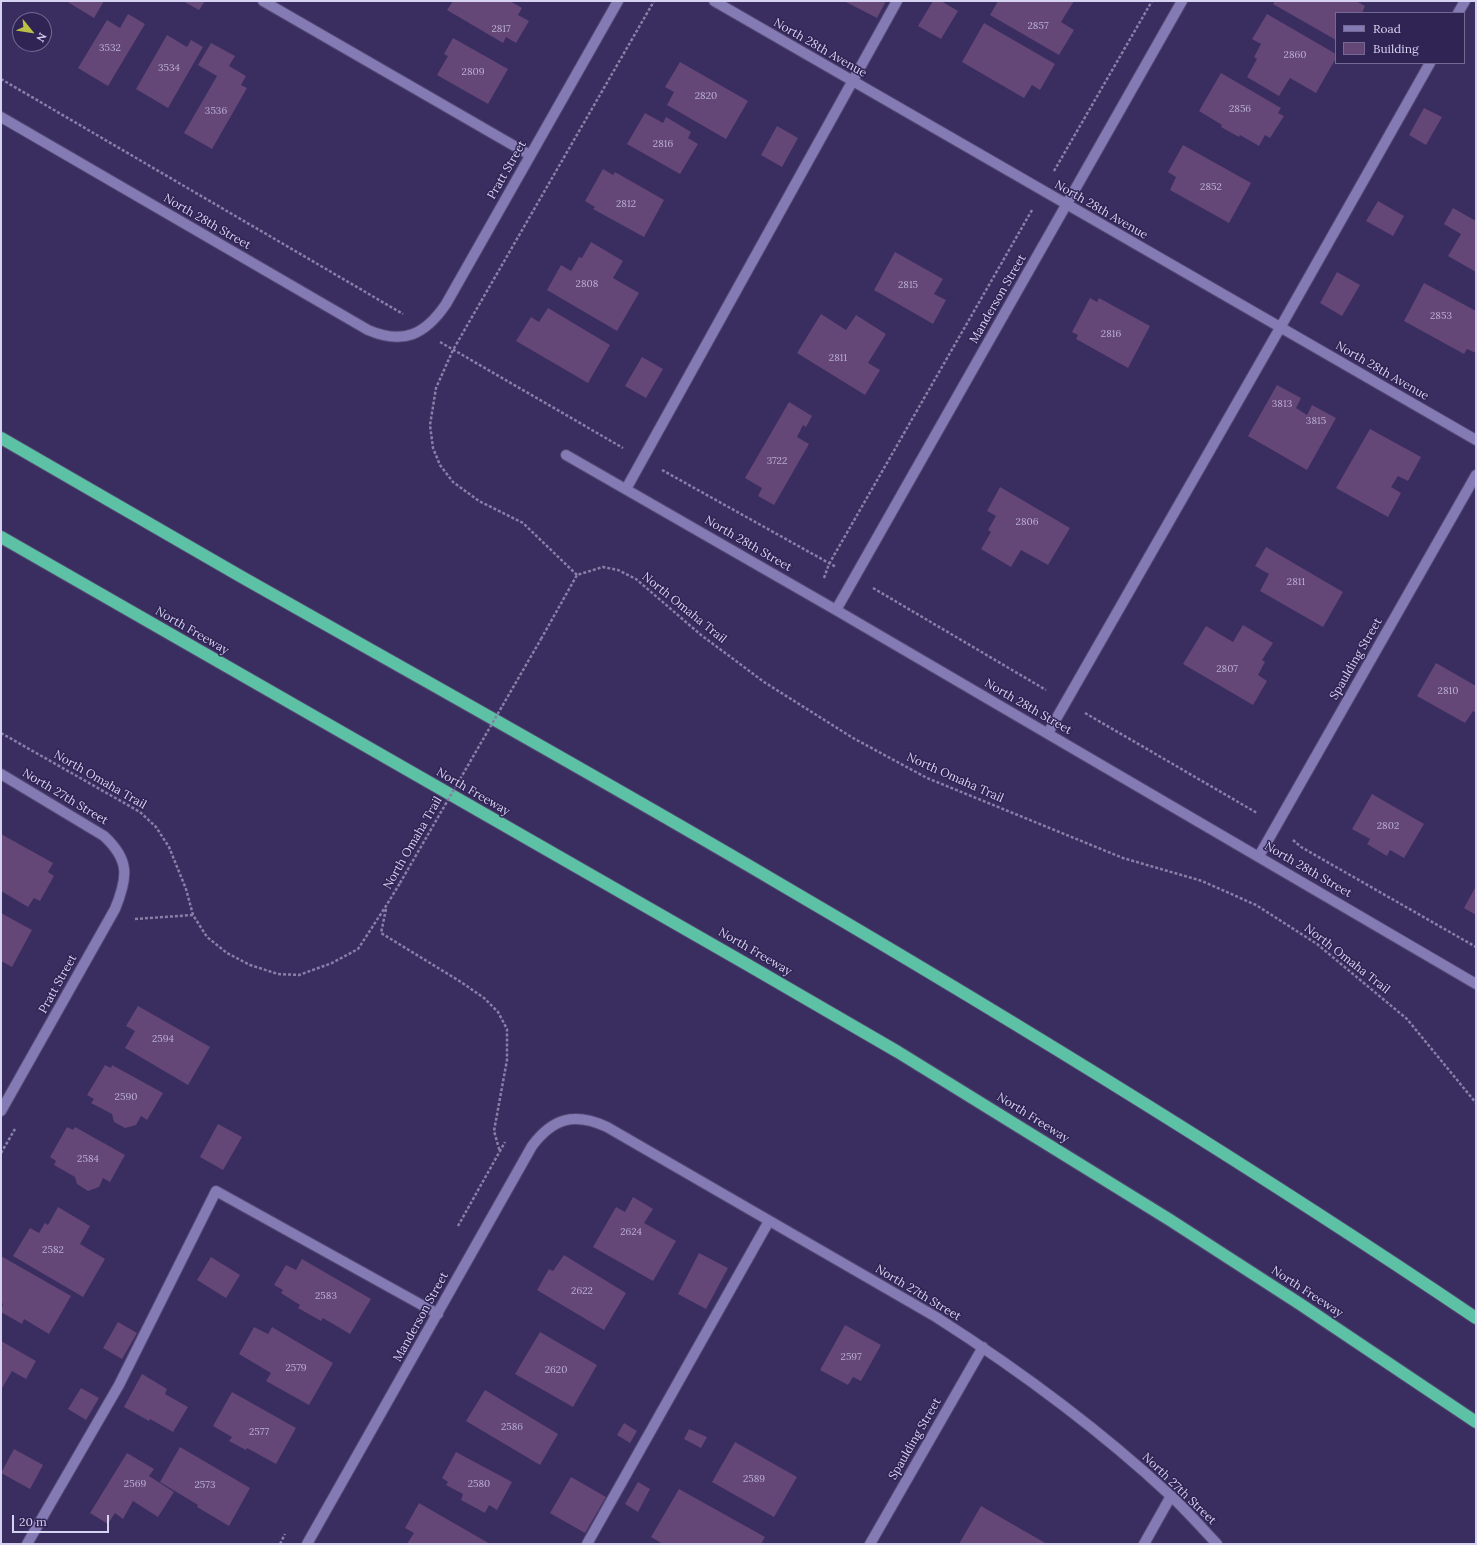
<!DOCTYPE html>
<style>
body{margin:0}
#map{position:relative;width:1477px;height:1545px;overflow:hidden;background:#3a2e60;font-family:Lora,serif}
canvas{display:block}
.frame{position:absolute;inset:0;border:2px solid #d6d2f1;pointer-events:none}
.legend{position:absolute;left:1335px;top:12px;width:130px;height:52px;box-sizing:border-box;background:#302455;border:1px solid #726a93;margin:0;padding:5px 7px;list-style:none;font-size:12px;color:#d6d2f1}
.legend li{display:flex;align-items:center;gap:8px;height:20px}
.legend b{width:20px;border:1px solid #726a93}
.north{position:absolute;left:12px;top:12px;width:40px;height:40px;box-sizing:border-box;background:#302455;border:1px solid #726a93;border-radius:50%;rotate:120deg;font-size:11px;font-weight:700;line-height:16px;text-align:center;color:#d6d2f1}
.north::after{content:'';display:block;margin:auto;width:14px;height:18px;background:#bbc045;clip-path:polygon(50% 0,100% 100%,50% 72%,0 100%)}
.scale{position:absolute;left:12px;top:1515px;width:97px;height:18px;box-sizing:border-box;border:2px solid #d6d2f1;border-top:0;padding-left:5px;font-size:12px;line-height:14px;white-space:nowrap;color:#d6d2f1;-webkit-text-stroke:3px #302455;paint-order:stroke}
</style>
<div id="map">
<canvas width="1477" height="1545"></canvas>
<div class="frame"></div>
<ul class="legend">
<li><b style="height:5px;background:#857bb4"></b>Road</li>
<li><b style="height:11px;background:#644677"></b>Building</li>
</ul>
<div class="north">N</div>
<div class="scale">20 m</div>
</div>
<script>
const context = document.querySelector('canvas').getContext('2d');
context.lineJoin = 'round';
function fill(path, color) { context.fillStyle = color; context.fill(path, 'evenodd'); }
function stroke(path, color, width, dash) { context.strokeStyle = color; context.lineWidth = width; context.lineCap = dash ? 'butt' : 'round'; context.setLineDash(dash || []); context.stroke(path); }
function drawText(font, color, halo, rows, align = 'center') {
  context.font = font + ' Lora,serif'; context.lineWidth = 3; context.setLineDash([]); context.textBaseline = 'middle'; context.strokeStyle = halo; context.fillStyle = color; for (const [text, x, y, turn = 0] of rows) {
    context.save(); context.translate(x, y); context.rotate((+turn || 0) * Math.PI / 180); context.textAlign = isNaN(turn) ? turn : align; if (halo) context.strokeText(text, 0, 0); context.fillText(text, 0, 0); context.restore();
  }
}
const building = new Path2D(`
 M66,1h38l-10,17z
 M183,1h22l-6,9z
 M453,1h57l12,7 -4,7 11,6 -13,22 -10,-6 -3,6 -56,-33z
 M847,1h39l-9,17 -31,-16z
 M933,1h8l17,10 -17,28 -23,-13z
 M998,1h76l-13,21 13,8 -15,25 -69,-40z
 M1275,1h81l9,5 -3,7h-26v27l-63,-36z
 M128,14l17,10 -37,62 -30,-18 29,-48 13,8z
 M1267,14l69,40v4l-20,35 -26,-15 -11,18 -32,-19 10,-18 -3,-2 7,-13 -9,-5z
 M984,23l71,41 -15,26 -8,-5 -8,13 -62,-36z
 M167,35l20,12 4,-7 12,7 -35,61 -32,-19z
 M453,38l55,31 -20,35 -51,-29 11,-19 -4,-2z
 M211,43l24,13 -6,10 17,10 -5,9 6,3 -35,61 -28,-16 33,-57 -19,-11z
 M680,62l68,39 -22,38 -59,-34 7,-13 -9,-5z
 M1221,73l60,35 -3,5 6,3 -14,22 -5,-3 -6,11 -19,-11 -1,2 -18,-10 1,-2 -23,-14z
 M1424,108l18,9 -16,28 -17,-10z
 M645,113l18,10 3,-6 25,15 -3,6 10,6 -18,30 -53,-30z
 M777,126l21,12 -16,29 -21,-12z
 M1183,145l68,38 -22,40 -59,-33 6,-13 -8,-5z
 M603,169l10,6 2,-3 49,28 -20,37 -51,-28 2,-2 -10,-6z
 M1378,201l26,15 -11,20 -27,-15z
 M1453,208l23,13v51l-28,-16 13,-22 -17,-10z
 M591,242l32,19 -10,17 26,15 -22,38 -70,-41 14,-25 10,6 8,-14 3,1z
 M895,252l48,27 -9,15 12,6 -13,24 -59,-34z
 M1337,272l23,13 -18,31 -22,-13z
 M1424,283l52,28v42l-9,-4 -3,5 -60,-33z
 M1090,298l7,4 2,-4 51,28 -22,42 -52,-29 2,-4 -6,-3z
 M548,308l62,37 -22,38 -72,-42 15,-24 8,5z
 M821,314l25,16 10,-15 30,19 -18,29 12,7 -15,25 -68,-42z
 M642,357l21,12 -17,29 -21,-12z
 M1277,385l24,13 -5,10 11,7 5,-10 24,13 -29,52 -59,-34z
 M789,402l23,14 -6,11 -3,-2 -6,12 12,7 -35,61 -16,-9 4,-8 -17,-10z
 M1370,429l51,28 -13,24 -10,-5 -7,11 10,6 -13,24 -52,-29z
 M1000,487l70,41 -22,37 -27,-15 -10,17 -30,-18 10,-17 -3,-2 8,-14 -9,-5z
 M1266,547l77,45 -20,35 -63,-36 9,-17 -14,-8z
 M1243,625l30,18 -11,17 3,2 -7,13 9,6 -14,24 -70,-41 23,-38 27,16z
 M1436,663l40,23v27l-3,-2 -8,12 -48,-27z
 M1372,794l52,30 -20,34 -14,-8 -3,6 -20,-12 3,-5 -18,-10z
 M1,834l52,29 -5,9 6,4 -14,25 -6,-3 -6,9 -27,-16z
 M1476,886v29l-12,-7z
 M1,913l31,17 -20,37 -11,-6z
 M138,1006l72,41 -22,38 -63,-37 10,-17 -9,-5z
 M105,1065l6,3 1,-3 51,28 -16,27 -6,-4 -5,9 -11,3 -11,-6 -2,-8 -21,-11 3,-4 -7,-4z
 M218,1124l24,13 -19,33 -23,-13z
 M67,1127l6,3 2,-3 50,28 -15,27 -7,-4 -4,9 -11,4 -11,-7 -2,-7 -21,-12 2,-4 -6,-4z
 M633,1197l20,12 -9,14 32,18 -23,40 -60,-34 23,-40 9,5z
 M58,1207l32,19 -10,18 25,15 -22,38 -70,-41 17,-28 9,5 6,-10 3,2z
 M699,1253l29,15 -22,41 -28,-15z
 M564,1255l62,38 -22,37 -67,-40 12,-21 4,2z
 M1,1256l70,40 -22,38 -25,-15 -2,5 -21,-12 2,-8 -2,-2z
 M211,1257l29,18 -14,23 -29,-18z
 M302,1259l69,40 -21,35 -27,-16 -2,3 -23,-13 2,-3 -19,-12 2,-3 -9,-5 12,-20 10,5z
 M118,1322l19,11 -15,26 -19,-11z
 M845,1325l36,20 -20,36 -8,-4 -5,8 -28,-15z
 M254,1327l14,7 4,-7 61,36 -24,42 -43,-24 5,-8 -32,-19z
 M540,1332l57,33 -24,42 -58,-33z
 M1,1341l35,20 -10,18 -14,-8 -11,19z
 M142,1374l25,15 -2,5 23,13 -15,25 -23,-13 -1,2 -25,-14z
 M81,1388l18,10 -13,22 -18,-11z
 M485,1390l73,44 -18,31 -74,-44z
 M232,1392l64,36 -20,36 -29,-16 -1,2 -17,-9 3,-4 -19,-11z
 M624,1423l13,8 -7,12 -13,-8z
 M689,1429l18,8 -6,11 -17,-9z
 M735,1442l62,35 -23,40 -62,-35z
 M180,1447l70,41 -21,38 -32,-19 1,-2 -38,-23z
 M14,1449l29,16 -13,24 -29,-16z
 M456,1452l56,30 -15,28 -8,-5 -4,8 -24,-13 2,-6 -17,-9 2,-3 -6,-4z
 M127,1453l27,16 -5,7 25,16 -16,25 -25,-16 -10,18 -8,-6 -7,11 -18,-11z
 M571,1477l35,20 -21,36 -35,-20z
 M638,1482l12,7 -12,23 -13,-8z
 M679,1489l86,48 -4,7h-98l-12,-7z
 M419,1503l71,41h-83l7,-11 -9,-5z
 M981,1506l66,38h-88z`);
const path = new Path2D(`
 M1,79l402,235
 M1054,171l98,-170
 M440,342l183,106
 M662,470l174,97
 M577,575l-54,-52 -44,-22 -26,-19 -13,-17 -7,-17 -3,-23 6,-37 17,-38 201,-349
 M824,578l5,-14 203,-354
 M873,588l173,102
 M541,639l36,-64 26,-8 15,3 18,9 65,56 63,47 89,56 74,40 196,80 79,23 54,24 61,39 90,75 69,84
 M1085,713l172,100
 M1,733l139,79 16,15 13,20 17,42 7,26 14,22 20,16 23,12 28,9 21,1 33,-12 26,-14 28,-43 14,-23
 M1293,840l8,7 175,100
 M386,909l-5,24 80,49 23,16 14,14 9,17v31l-13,71 6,21
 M135,919l58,-4
 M1,1153l14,-24
 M458,1226l47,-84
 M280,1544l5,-10`);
const minor = new Path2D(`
 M263,1l267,154
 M714,1l762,439
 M1458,13l7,-12
 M1,117l367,213c35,15 57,5 78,-26l172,-303
 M566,455l270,155 640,374
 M626,489l271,-488
 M836,610l346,-609
 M1048,733l232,-405 150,-265
 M1,774l103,62c26,24 24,41 11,73l-114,202
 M1259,856l217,-381
 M27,1544l92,-159 97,-194 222,123
 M307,1544l225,-398c21,-28 42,-34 75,-19l329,190c83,53 163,112 235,179 16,15 31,32 46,48
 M587,1544l182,-323
 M870,1544l113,-197
 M1144,1544l27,-48`);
const highway = new Path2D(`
 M1,438c80,46 159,92 239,138 180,102 362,203 540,308 236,138 469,281 696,434
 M1,537l747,428 150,87 272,168 130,84 176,118`);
const pathBridge = new Path2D(`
 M400,883l141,-244`);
const numberNames = [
 ["2857",1038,26],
 ["2817",501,29],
 ["3532",110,48],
 ["2860",1295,55],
 ["3534",169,68],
 ["2809",473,72],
 ["2820",706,96],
 ["2856",1240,109],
 ["3536",216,111],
 ["2816",663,144],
 ["2852",1211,187],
 ["2812",626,204],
 ["2808",587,284],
 ["2815",908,285],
 ["2853",1441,316],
 ["2816",1111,334],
 ["2811",838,358],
 ["3813",1282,404],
 ["3815",1316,421],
 ["3722",777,461],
 ["2806",1027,522],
 ["2811",1296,582],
 ["2807",1227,669],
 ["2810",1448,691],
 ["2802",1388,826],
 ["2594",163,1039],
 ["2590",126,1097],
 ["2584",88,1159],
 ["2624",631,1232],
 ["2582",53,1250],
 ["2622",582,1291],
 ["2583",326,1296],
 ["2597",851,1357],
 ["2579",296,1368],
 ["2620",556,1370],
 ["2586",512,1427],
 ["2577",259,1432],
 ["2589",754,1479],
 ["2569",135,1484],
 ["2580",479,1484],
 ["2573",205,1485]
];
const streetNames = [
 ["North 28th Avenue",820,48,30],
 ["Pratt Street",507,170,-60],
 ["North 28th Avenue",1101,210,30],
 ["North 28th Street",207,222,30],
 ["Manderson Street",998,299,-60],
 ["North 28th Avenue",1382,371,30],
 ["North 28th Street",748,544,30],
 ["North Omaha Trail",684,608,39],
 ["North Freeway",192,631,30],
 ["Spaulding Street",1356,659,-60],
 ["North 28th Street",1028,707,30],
 ["North Omaha Trail",955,778,24],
 ["North Omaha Trail",100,780,30],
 ["North Freeway",473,792,30],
 ["North 27th Street",65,797,31],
 ["North Omaha Trail",413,843,-60],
 ["North 28th Street",1308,870,30],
 ["North Freeway",755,952,30],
 ["North Omaha Trail",1347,959,38],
 ["Pratt Street",58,984,-61],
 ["North Freeway",1033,1118,32],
 ["North Freeway",1307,1292,33],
 ["North 27th Street",918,1293,31],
 ["Manderson Street",421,1317,-61],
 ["Spaulding Street",915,1439,-60],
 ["North 27th Street",1179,1489,44]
];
fill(building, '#644677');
stroke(minor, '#544974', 12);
stroke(highway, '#544974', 14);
stroke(path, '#877fa7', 2.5, [3, 2]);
stroke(minor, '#857bb4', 10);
stroke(highway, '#5dc2a5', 12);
stroke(pathBridge, '#877fa7', 2.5, [3, 2]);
drawText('10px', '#baafd2', null, numberNames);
drawText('12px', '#d6d2f1', '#302455', streetNames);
</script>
